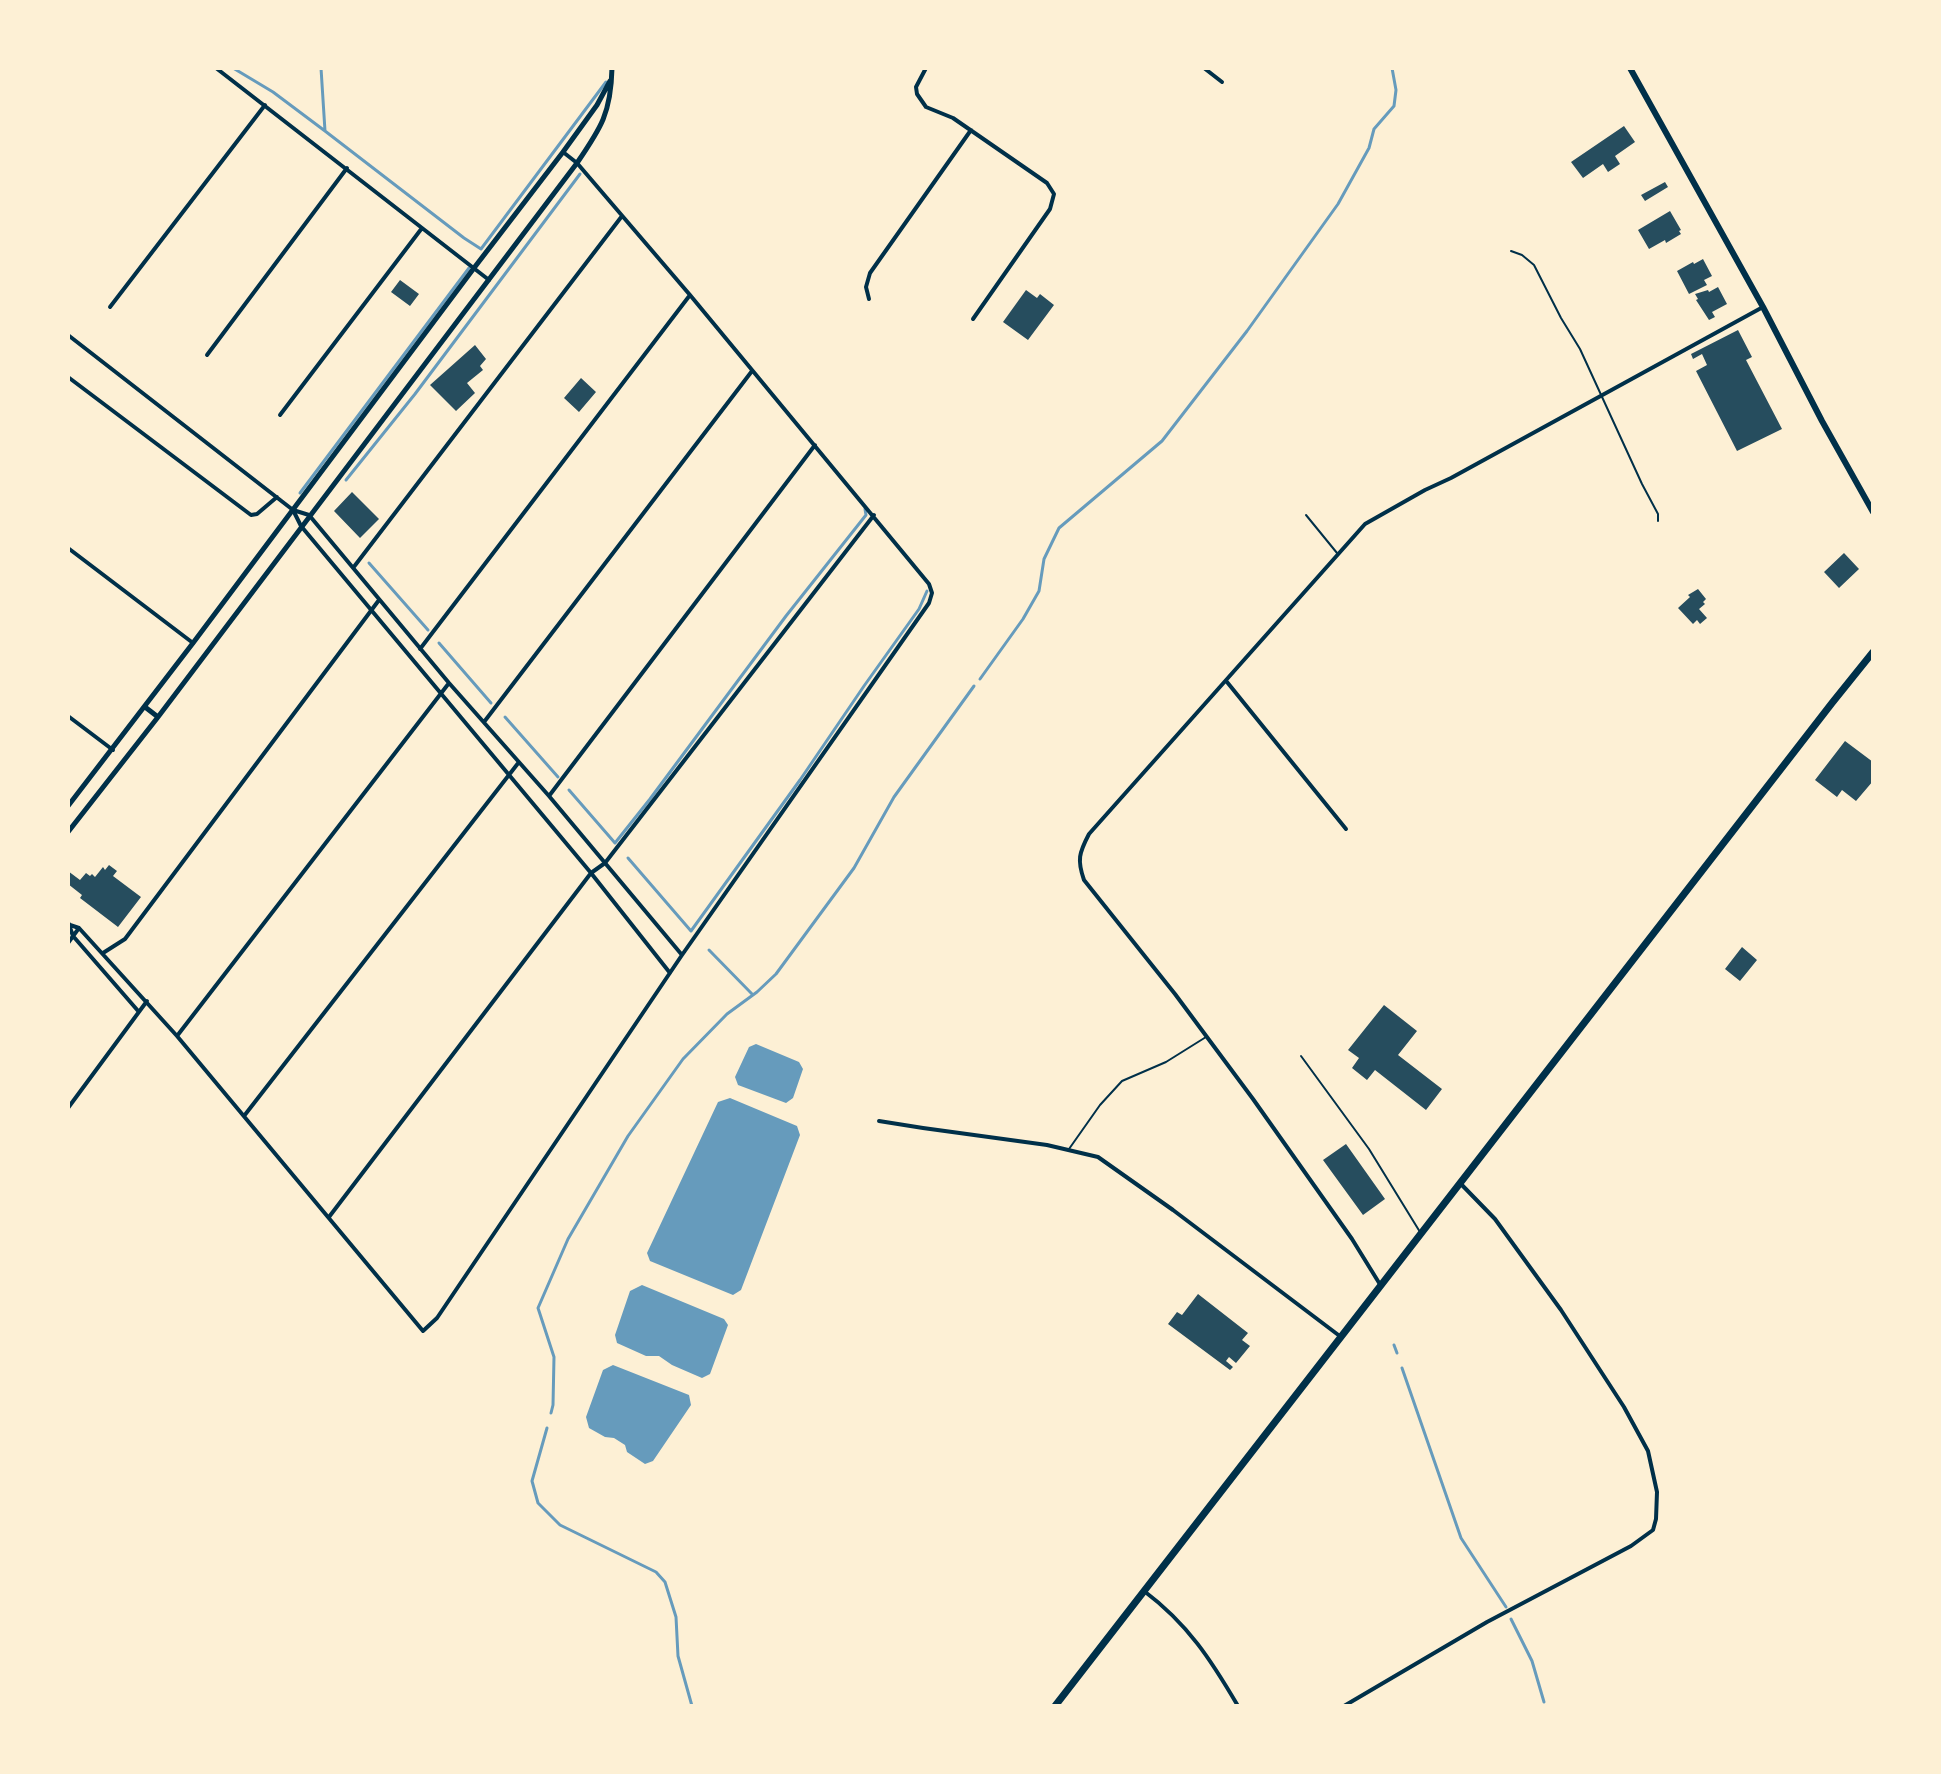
<!DOCTYPE html>
<style>
body{margin:0}
#map{position:relative;width:1941px;height:1774px;overflow:hidden;background:#fdf0d5;font-family:Karla,sans-serif}
canvas{display:block}
.frame{position:absolute;inset:0;border:70px solid #fdf0d5;pointer-events:none}
</style>
<div id="map">
<canvas width="1941" height="1774"></canvas>
<div class="frame"></div>
</div>
<script>
const context = document.querySelector('canvas').getContext('2d');
context.lineJoin = 'round';
function fill(path, color) { context.fillStyle = color; context.fill(path, 'evenodd'); }
function stroke(path, color, width, dash) { context.strokeStyle = color; context.lineWidth = width; context.lineCap = dash ? 'butt' : 'round'; context.setLineDash(dash || []); context.stroke(path); }
const water = new Path2D(`
 M756,1044l43,18 4,7 -10,29 -7,5 -48,-18 -3,-8 14,-30z
 M730,1098l67,28 3,9 -59,155 -8,5 -83,-34 -3,-8 71,-151z
 M642,1285l82,34 4,6 -18,49 -8,4 -30,-13 -13,-9h-13l-29,-13 -2,-8 15,-44z
 M613,1365l76,30 2,10 -38,56 -8,3 -18,-12 -2,-7 -11,-7 -9,-1 -16,-9 -3,-11 17,-47z`);
const stream = new Path2D(`
 M233,68l40,24 52,39 139,107 17,11 125,-167
 M321,68l4,63
 M346,480l69,-86 165,-220
 M300,493l169,-225
 M369,563l59,67
 M439,643l52,60
 M980,679l43,-60 16,-28 5,-32 15,-31 103,-87 85,-110 91,-127 31,-56 5,-19 20,-23 2,-16 -4,-22
 M505,717l53,60
 M569,790l46,53 35,-44 136,-183 80,-101 -1,-6
 M628,858l63,73 109,-151 64,-94 55,-77 8,-18
 M709,950l44,45
 M1394,1345l3,8
 M1402,1368l59,170 45,69
 M551,1413l2,-8 1,-48 -16,-49 30,-69 60,-103 55,-77 44,-45 30,-22 19,-18 78,-106 40,-71 80,-111
 M547,1428l-15,53 6,22 22,22 96,47 9,10 11,35 2,39 14,50
 M1511,1619l21,42 12,41`);
const building = new Path2D(`
 M1624,126l11,16 -20,14 5,8 -12,8 -5,-8 -20,14 -12,-16z
 M1665,182l3,5 -23,14 -4,-6z
 M1670,211l11,19 -2,1 2,3 -15,9 -1,-3 -16,9 -11,-19z
 M1703,259l9,17 -8,4 3,5 -18,9 -12,-23 16,-9 1,2z
 M400,280l19,14 -9,12 -19,-14z
 M1718,287l9,17 -15,8 3,5 -6,3 -13,-20 2,-1 -3,-5 13,-4 1,2z
 M1026,290l11,8 3,-4 14,11 -26,35 -25,-18z
 M1738,330l14,27 -6,3 36,69 -45,22 -41,-80 11,-6 -5,-11 -9,5 -2,-5z
 M475,345l11,14 -6,7 3,4 -16,13 8,10 -19,18 -26,-26z
 M581,378l15,14 -17,20 -15,-14z
 M352,492l27,27 -19,19 -26,-27z
 M1844,553l15,16 -20,19 -15,-16z
 M1698,589l8,10 -3,3 2,2 -6,5 8,9 -7,6 -3,-4 -4,4 -15,-16 12,-11 -2,-2z
 M1845,741l28,21v19l-17,20 -14,-11 -5,7 -22,-17z
 M109,865l8,6 -4,5 28,21 -23,30 -38,-29 2,-3 -14,-11v-13l12,9 6,-7 4,3 2,-2 3,3 8,-10 2,3z
 M1742,947l15,13 -17,21 -15,-12z
 M1384,1005l33,26 -19,24 44,34 -16,21 -51,-40 -8,10 -15,-12 7,-10 -11,-8z
 M1346,1144l39,55 -22,16 -40,-55z
 M1198,1294l50,39 -6,7 8,6 -14,17 -7,-6 -3,4 7,6 -3,3 -62,-46 9,-12 5,3z`);
const service = new Path2D(`
 M1511,251l11,4 12,10 27,53 19,31 62,135 16,30v7
 M1306,515l31,38
 M1301,1056l68,93 51,83
 M1069,1149l31,-44 22,-24 44,-19 40,-25`);
const minor = new Path2D(`
 M216,68l273,212
 M926,68l-10,19 1,7 9,13 27,11 94,65 7,11 -4,15 -77,110
 M1204,68l18,14
 M869,299l-3,-12 4,-14 101,-143
 M110,307l155,-202
 M68,335l225,175 8,16 290,347 79,100
 M207,355l140,-187
 M68,377l183,138 6,-1 20,-17
 M280,415l142,-187
 M293,510l16,5 140,168 100,113 133,159
 M68,548l125,95
 M353,568l269,-352
 M420,649l270,-354
 M1227,682l119,147
 M68,716l45,34
 M484,722l268,-351
 M549,796l266,-351
 M68,922l5,14 66,76
 M70,925l9,3 98,108 246,295 14,-13 245,-363 247,-352 3,-10 -3,-9 -239,-289 -113,-132 -14,-11
 M68,943l11,-15
 M103,953l22,-14 254,-339
 M177,1036l272,-353
 M68,1108l79,-107
 M244,1116l275,-354
 M879,1121l44,7 124,17 51,12 75,53 168,127
 M329,1217l262,-344 14,-10 269,-348
 M1381,1286l-29,-47 -99,-140 -78,-105 -91,-114c-7,-20 -5,-27 5,-46l276,-310 60,-34 26,-12 312,-171
 M1144,1591c44,33 67,69 94,115
 M1344,1706l143,-84 144,-76 22,-16 3,-11 1,-27 -9,-41 -24,-44 -63,-97 -66,-91 -35,-36`);
const tertiary = new Path2D(`
 M145,707l13,10
 M68,806l125,-163 281,-375 89,-116 34,-47 13,-24
 M68,832l90,-115 419,-554c24,-35 34,-50 35,-95`);
const secondary = new Path2D(`
 M1630,68l133,239 59,114 51,91`);
const primary = new Path2D(`
 M1055,1706l777,-1003 41,-51`);
fill(water, '#669bbc');
stroke(stream, '#669bbc', 3);
fill(building, '#264d5e');
stroke(service, '#003049', 2);
stroke(minor, '#003049', 4);
stroke(tertiary, '#003049', 5);
stroke(secondary, '#003049', 6);
stroke(primary, '#003049', 7);
</script>
